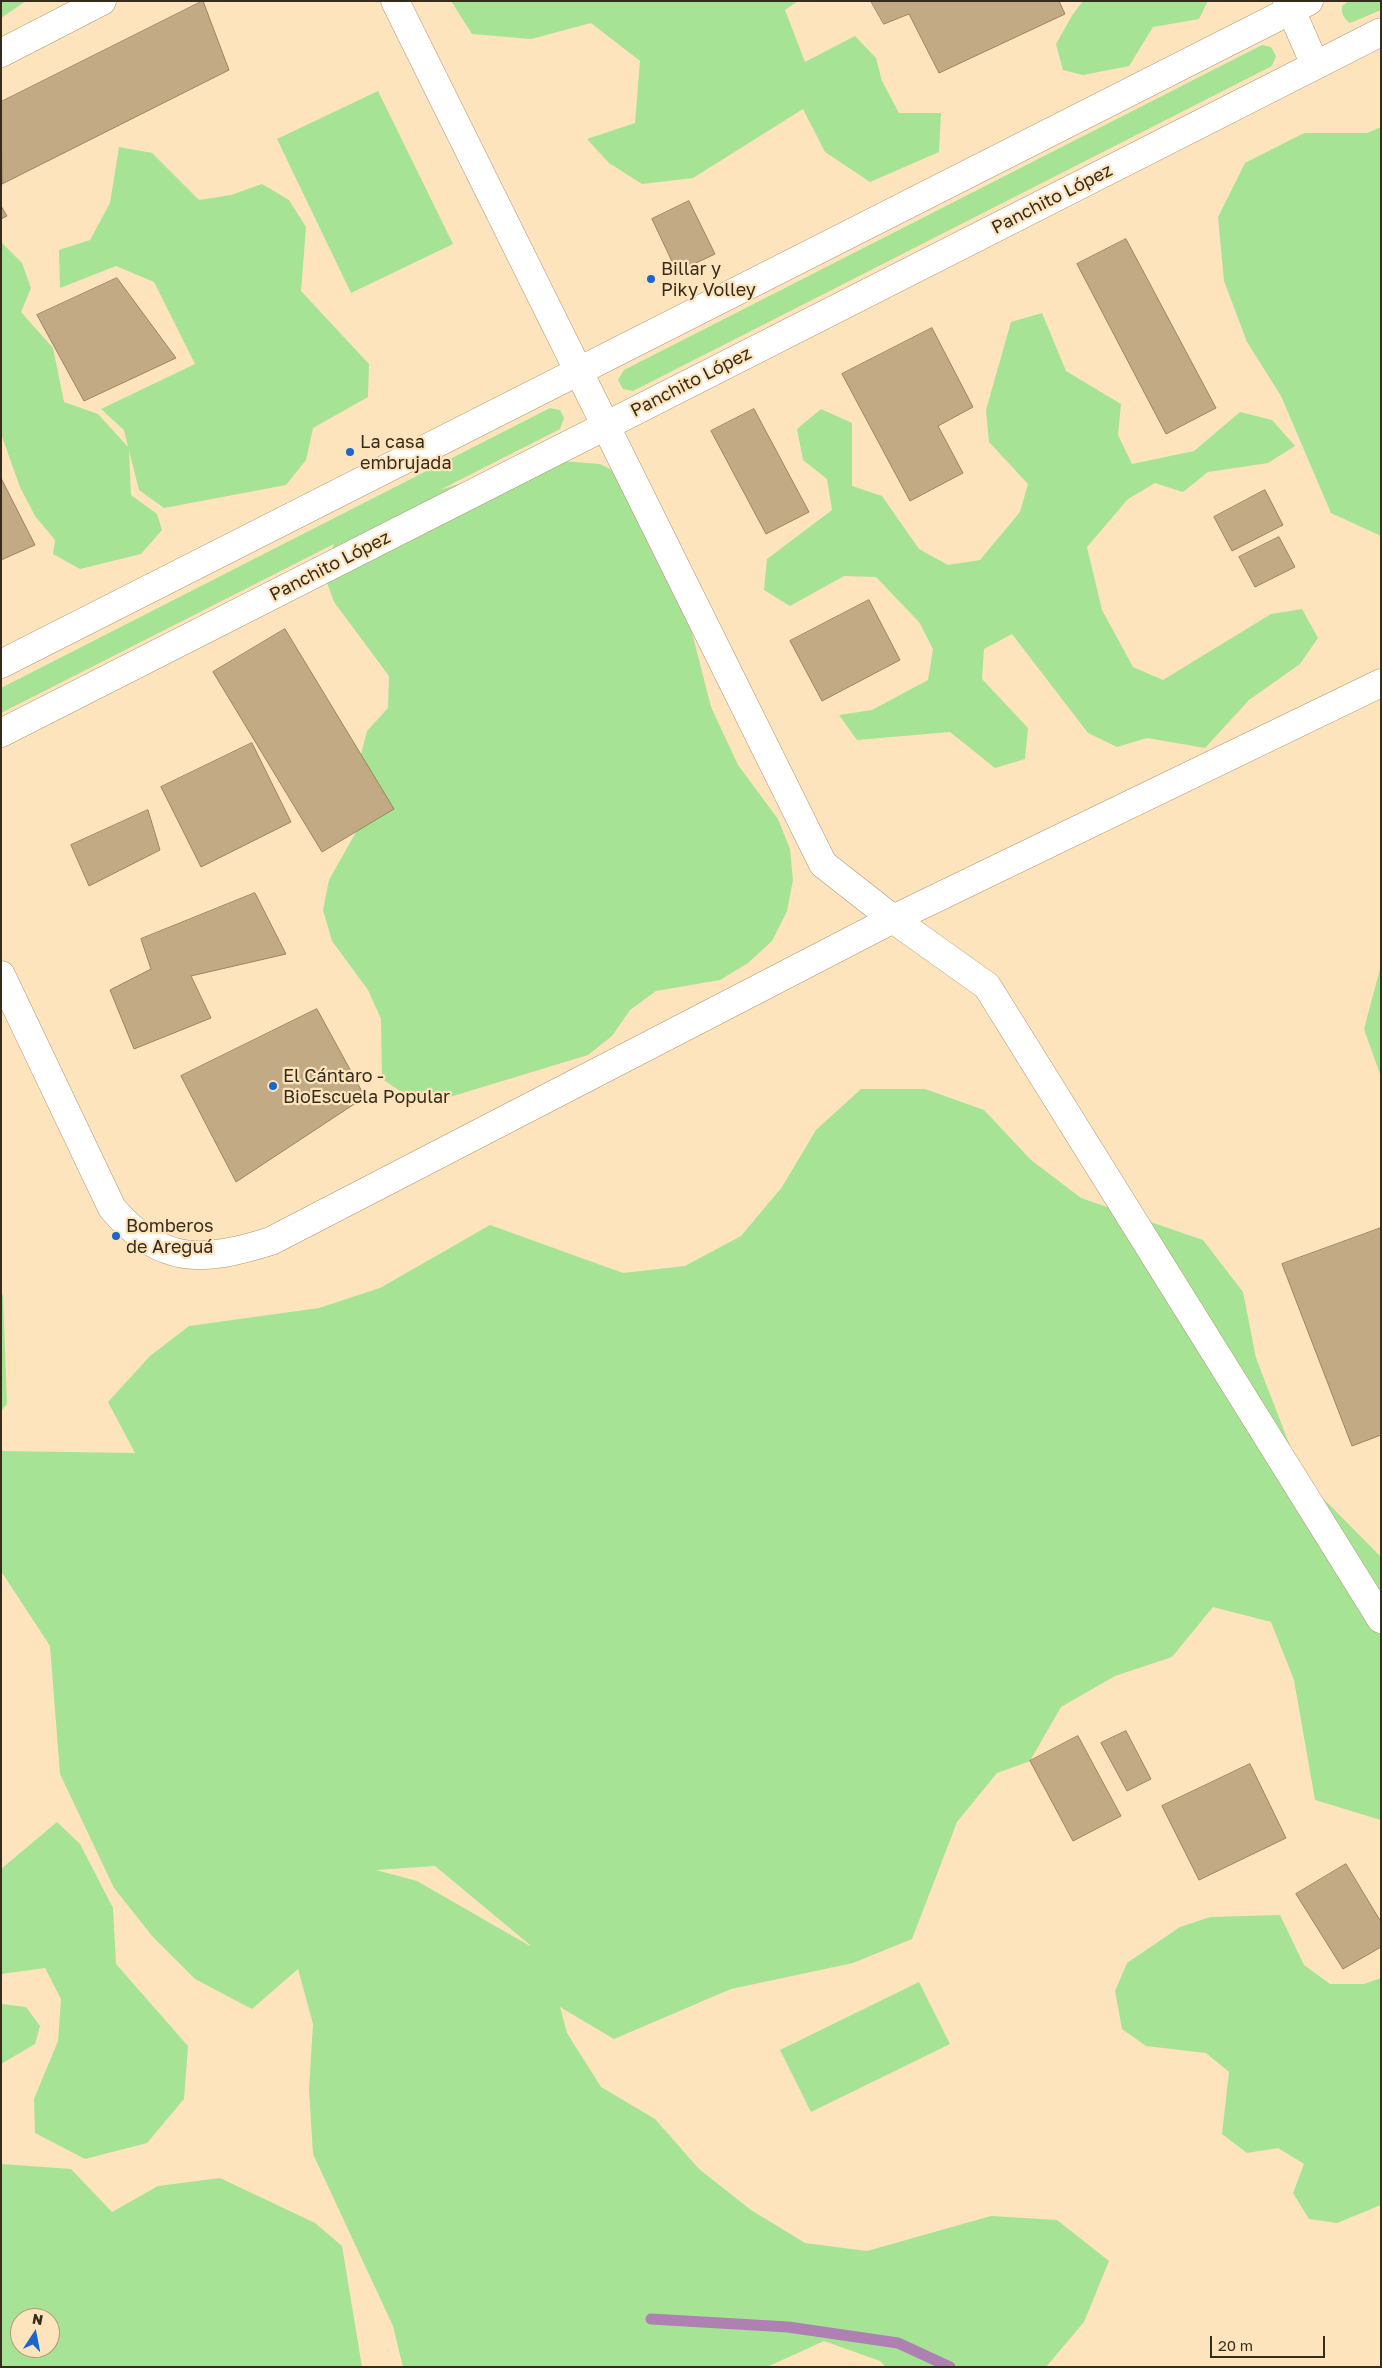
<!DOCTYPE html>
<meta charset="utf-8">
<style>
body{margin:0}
#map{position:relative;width:1382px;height:2368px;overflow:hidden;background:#fee4bd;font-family:"Golos Text",sans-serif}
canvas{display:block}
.frame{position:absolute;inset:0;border:2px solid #352c1c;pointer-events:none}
.north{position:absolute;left:10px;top:2308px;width:50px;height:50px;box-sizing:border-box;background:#fee4bd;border:1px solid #ae9a7d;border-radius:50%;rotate:11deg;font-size:14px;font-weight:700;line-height:20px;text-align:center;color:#352c1c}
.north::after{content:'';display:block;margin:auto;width:18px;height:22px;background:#1a65cf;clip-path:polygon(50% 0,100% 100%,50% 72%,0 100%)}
.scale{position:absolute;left:1210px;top:2336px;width:115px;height:22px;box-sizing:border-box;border:2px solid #352c1c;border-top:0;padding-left:6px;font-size:15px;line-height:18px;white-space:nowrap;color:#352c1c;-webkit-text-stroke:4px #fee4bd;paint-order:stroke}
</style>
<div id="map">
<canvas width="1382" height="2368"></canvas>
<div class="frame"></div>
<div class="north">N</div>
<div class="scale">20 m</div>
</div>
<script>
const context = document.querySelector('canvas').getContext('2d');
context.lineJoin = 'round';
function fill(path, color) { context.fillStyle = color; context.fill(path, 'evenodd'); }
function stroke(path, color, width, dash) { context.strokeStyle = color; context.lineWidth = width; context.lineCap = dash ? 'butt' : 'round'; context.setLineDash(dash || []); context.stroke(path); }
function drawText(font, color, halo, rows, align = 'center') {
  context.font = font + ' "Golos Text",sans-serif'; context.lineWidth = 4.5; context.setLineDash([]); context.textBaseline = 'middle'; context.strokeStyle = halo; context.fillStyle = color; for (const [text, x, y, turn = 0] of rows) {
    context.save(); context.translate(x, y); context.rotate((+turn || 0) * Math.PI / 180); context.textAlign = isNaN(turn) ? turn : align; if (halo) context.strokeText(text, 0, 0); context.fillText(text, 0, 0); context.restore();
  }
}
const green = new Path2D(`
 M1,1h25l-25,17z
 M451,1h347l-13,9 20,52 50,-26 21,22 6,23 17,32h42l-2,39 -69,30 -45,-30 -22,-43 -110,69 -51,6 -33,-21 -22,-24 48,-16 5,-62 -49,-38 -60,16 -59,-5z
 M1083,1h125l-9,18 -46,8 -24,39 -46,9 -20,-5 -7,-26 17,-30z
 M1349,1h32v9l-31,13c-6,-4 -9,-10 -8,-17z
 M1262,45l9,2 5,9 -4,10 -639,325 -10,-2 -5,-9 6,-10z
 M378,91l75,153 -102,49 -74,-154z
 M1381,127v409l-50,-23 -50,-117 -34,-54 -23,-61 -6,-64 27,-54 59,-30h63z
 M119,147l33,6 47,47 32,-5 31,-11 27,16 17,27 -5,64 68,73 -1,33 -55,31 -7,32 -20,25 -122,23 -25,-18 -10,-40 2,45 26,19 5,16 -21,24 -61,15 -27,-15 2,-14 -20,-24 -15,-29 -19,-53v-192l21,21 9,25 -10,24 32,36 11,54 34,12 30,33 -4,-17 -23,-21 94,-45 -41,-82 -38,-16 -56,22 -1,-38 31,-10 20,-37z
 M1042,313l24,58 55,33 -3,31 14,29 62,-13 46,-39 32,8 23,26 -27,17 -60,9 -25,20 -28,-9 -27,16 -41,48 15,63 31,57 30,13 108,-66 31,-5 16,29 -18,26 -51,36 -44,48 -58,-10 -30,9 -29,-14 -76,-99 -28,15 -2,30 46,49 -3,31 -30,9 -45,-36 -93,8 -18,-25 33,-5 56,-30 5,-31 -14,-27 -43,-45 -32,-1 -54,30 -26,-16 3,-31 65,-49 -5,-31 -24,-19 -6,-31 24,-20 31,14v63l30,10 37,53 29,16 32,-5 40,-48 8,-28 -39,-42 -3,-32 25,-88z
 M550,408l10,2 4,8 -4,11 -120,61 96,-31 64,5 10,5 23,24 54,120 24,94 27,58 40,54 12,30 3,31 -6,31 -15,30 -24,22 -28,17 -64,11 -26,19 -18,26 -24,19 -148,45 -31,-3 -27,-18 -1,-60 -13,-29 -36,-49 -9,-31 6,-30 31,-55 -1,-63 8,-31 21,-23 1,-32 -55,-74 -10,-28 10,-30 -333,169v-25z
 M1381,965v112l-17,-48z
 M861,1089h64l59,21 47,50 50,38 122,42 40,52 13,66 46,119 79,80v263l-66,-20 -21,-120 -23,-58 -58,-15 -41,50 -57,19 -54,31 -31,54 -33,12 -40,49 -45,117 -59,24 -122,26 -117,50 -54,-32 7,26 34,54 54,32 44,50 52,41 54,33 62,8 124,-35 66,4 52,41 -25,61 -38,45h-160l-6,-6 -56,-20 -57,26h-364l-10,-41 -80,-172 -4,-64 4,-66 -15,-55 -46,40 -57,-30 -42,-42 -39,-49 -54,-114 -10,-128 -49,-75v-120l134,2 -27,-51 42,-46 39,-30 130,-18 61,-20 110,-63 133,48 62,-7 56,-30 41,-49 34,-57zM435,1866l95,79v1l-113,-65 -41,-11z
 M1,1292l2,4 4,108 -6,7z
 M57,1822l23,22 33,64 3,56 72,82 -4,53 -37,44 -62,16 -50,-26 -1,-34 24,-58 3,-42 -16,-31 -44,6v-105z
 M1280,1915l24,50 26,19h34l17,-6v227l-44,18 -28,-4 -16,-26 11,-29 -26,-16 -31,5 -25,-19 7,-62 -23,-19 -60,-7 -24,-17 -7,-38 12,-28 53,-36 30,-10z
 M919,1982l31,62 -139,68 -31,-62z
 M1,2004l25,3 14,19 -5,18 -34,20z
 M1,2164l70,5 41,43 46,-26 62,-8 95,45 27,23 20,121h-361zM20,2318h30v30h-30z`);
const stream = new Path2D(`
 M651,2319l137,8 110,16 52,24`);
const building = new Path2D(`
 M203,1l26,69 -227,114 -1,-82z
 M871,1h188l6,13 -126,59 -30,-59 -25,10z
 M689,201l26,53 -38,18 -25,-53z
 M1,206l6,10 -6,3z
 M1126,239l90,169 -50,26 -89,-170z
 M117,278l59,80 -92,43 -47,-86z
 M932,328l41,79 -35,19 25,47 -53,28 -68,-127z
 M754,409l55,103 -43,22 -55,-103z
 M1,478l34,67 -34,15z
 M1265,490l18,35 -51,26 -18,-34z
 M1279,537l16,30 -40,20 -16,-30z
 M869,600l31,60 -78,41 -32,-60z
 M285,629l109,180 -72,43 -109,-180z
 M252,743l39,79 -90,45 -40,-80z
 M148,810l12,40 -71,36 -18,-41z
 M255,893l31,61 -95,22 20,42 -77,31 -24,-59 41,-21 -10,-30z
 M317,1009l48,88 -129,85 -55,-106z
 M1381,1228v207l-29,11 -70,-182z
 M1126,1731l25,48 -24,12 -26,-48z
 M1078,1736l43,80 -48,25 -43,-80z
 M1250,1764l36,74 -87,42 -37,-74z
 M1346,1864l35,58v25l-38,22 -47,-75z`);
const minor = new Path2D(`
 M395,1l428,863 70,55 94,67 394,633
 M1287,1l28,64
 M1,53l101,-52
 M1,664l1308,-663
 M1,733l1380,-701
 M1,975l111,233c49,58 92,54 159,33l622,-322 488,-236`);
const markers = [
 [651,279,5,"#1a65cf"],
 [350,452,5,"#1a65cf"],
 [273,1086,5,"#1a65cf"],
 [116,1236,5,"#1a65cf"]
];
const streetNames = [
 ["Panchito López",1052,199,-27],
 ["Panchito López",691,382,-27],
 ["Panchito López",330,566,-27]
];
const poiNames = [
 ["Billar y",661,269],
 ["Piky Volley",661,290],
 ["La casa",360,442],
 ["embrujada",360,463],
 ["El Cántaro -",283,1076],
 ["BioEscuela Popular",283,1097],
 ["Bomberos",126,1226],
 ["de Areguá",126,1247]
];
fill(green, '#a6e394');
stroke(stream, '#ae81b2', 11);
fill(building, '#c2aa84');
stroke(building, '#9b845f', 1);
stroke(minor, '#ae9671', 29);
stroke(minor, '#fff', 28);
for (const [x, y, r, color] of markers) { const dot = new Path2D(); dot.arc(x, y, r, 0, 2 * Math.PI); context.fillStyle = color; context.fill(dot); stroke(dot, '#fee4bd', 2); }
drawText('18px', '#352c1c', '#fee4bd', streetNames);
drawText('18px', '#352c1c', '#fee4bd', poiNames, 'left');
</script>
